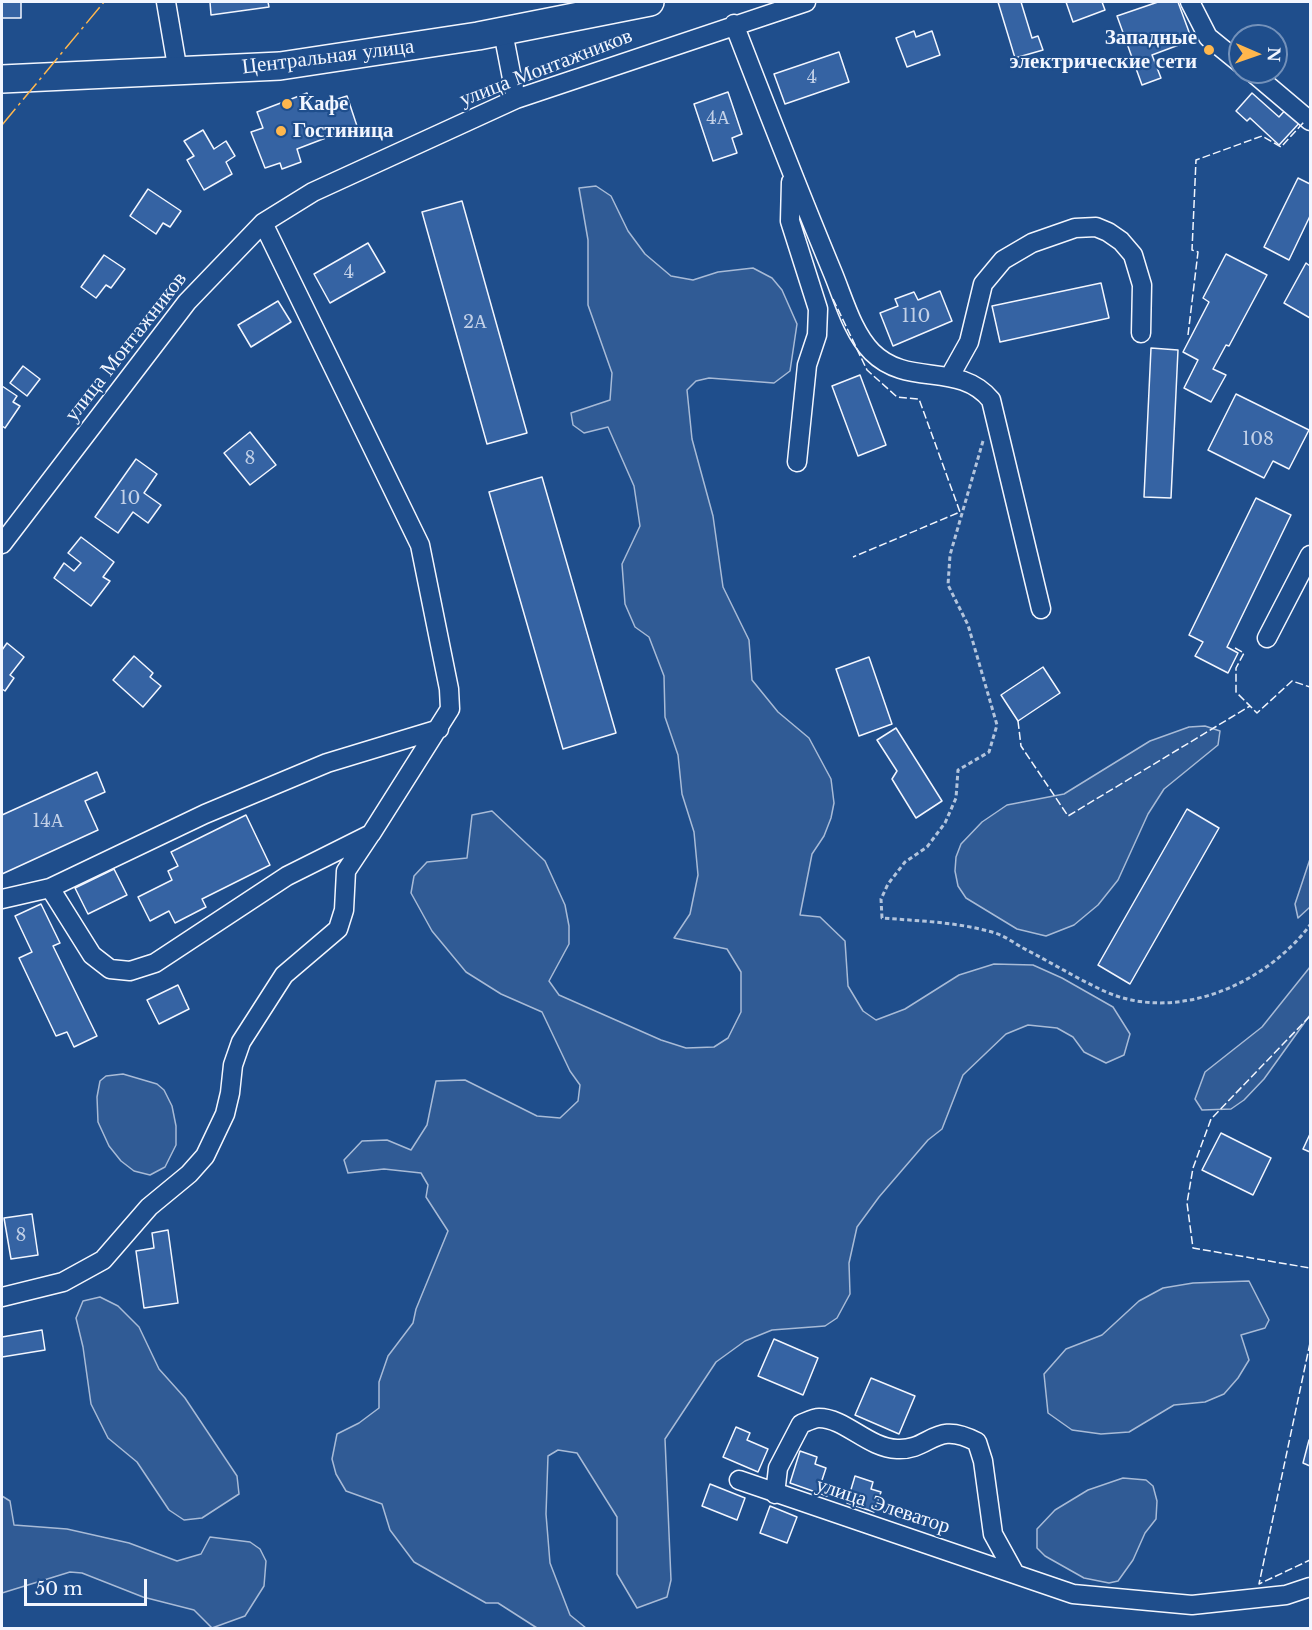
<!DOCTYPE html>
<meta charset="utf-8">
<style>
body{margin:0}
#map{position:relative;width:1312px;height:1630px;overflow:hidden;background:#1f4e8c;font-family:"Libre Baskerville",serif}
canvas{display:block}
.frame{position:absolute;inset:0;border:3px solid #f2f6ff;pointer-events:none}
.north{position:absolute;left:1228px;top:24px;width:60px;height:60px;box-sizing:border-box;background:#1f4e8c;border:2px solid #7391ba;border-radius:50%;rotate:92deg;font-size:16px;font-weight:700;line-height:24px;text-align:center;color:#f2f6ff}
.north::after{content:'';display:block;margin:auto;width:21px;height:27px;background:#ffb74d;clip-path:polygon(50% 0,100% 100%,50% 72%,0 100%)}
.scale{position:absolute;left:24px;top:1579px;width:123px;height:27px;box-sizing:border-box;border:3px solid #f2f6ff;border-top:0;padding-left:8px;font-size:18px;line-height:21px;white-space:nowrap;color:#f2f6ff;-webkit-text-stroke:4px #1f4e8c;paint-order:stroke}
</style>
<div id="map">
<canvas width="1312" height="1630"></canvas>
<div class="frame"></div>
<div class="north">N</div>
<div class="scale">50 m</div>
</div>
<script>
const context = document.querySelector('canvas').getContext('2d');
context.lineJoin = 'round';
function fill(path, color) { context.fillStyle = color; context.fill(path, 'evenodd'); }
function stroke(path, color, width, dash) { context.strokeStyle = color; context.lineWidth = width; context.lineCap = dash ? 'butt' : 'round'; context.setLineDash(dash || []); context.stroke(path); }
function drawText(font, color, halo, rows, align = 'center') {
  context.font = font + ' "Libre Baskerville",serif'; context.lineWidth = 4.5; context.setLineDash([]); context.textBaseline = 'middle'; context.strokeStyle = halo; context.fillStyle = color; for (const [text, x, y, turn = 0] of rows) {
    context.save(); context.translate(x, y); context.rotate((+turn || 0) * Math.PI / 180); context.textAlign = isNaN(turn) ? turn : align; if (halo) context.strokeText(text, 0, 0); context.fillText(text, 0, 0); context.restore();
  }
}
const built = new Path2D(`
 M596,186l15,10 17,35 17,23 26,22 22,4 25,-8 35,-4 19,10 10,12 15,34 -7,47 -16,12 -65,-5 -13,3 -9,9 5,49 21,77 10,71 26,53 3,40 26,32 31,26 22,41 3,24 -3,15 -7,18 -12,18 -12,61 20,2 25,24 3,45 15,25 13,9 29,-11 54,-34 35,-11 39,1 29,13 51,29 17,27 -6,21 -18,8 -22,-11 -11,-15 -16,-9 -29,-3 -22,9 -43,41 -21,54 -14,11 -49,57 -22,30 -8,36 1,31 -13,24 -12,8 -53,4 -27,11 -29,21 -51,77 6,141 -4,17 -30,11 -20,-34v-57l-40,-64 -19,-3 -10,6 -2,58 4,49 20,52 16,13h-49l-39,-25h-12l-72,-41 -24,-32 -8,-26 -36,-13 -10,-17 -4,-15 5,-25 22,-11 20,-15v-26l9,-26 25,-33 3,-14 32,-78 -22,-34 2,-12 -7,-12 -37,-4 -36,4 -4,-13 18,-19 25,-1 24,10 16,-25 9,-44 29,-1 72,36 23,2 18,-17 2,-16 -10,-14 -28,-59 -41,-18 -35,-22 -34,-41 -21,-38 3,-17 13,-14 40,-4 5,-43 20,-4 53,50 20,44 4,21v18l-20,37 10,14 102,45 25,8 28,-1 14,-9 13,-26v-40l-14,-23 -53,-11 16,-24 8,-39 -4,-43 -12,-38 -4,-39 -13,-38 -1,-41 -15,-39 -14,-10 -10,-23 -3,-40 18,-38 -6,-40 -26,-59 -24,6 -11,-8 -2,-12 39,-13 2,-27 -24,-68v-65l-9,-52z
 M1205,726l15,5 -2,14 -54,44 -16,25 -30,66 -20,25 -24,20 -28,11 -29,-7 -51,-31 -8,-12 -3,-15 1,-14 5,-13 21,-22 25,-17 57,-11 86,-53 39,-14z
 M1310,859v48l-12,11 -3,-14z
 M1310,967v48l-46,64 -20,21 -13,9 -29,1 -7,-11 10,-27 57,-45z
 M123,1074l34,10 7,6 8,16 4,20v19l-11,22 -15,8 -16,-4 -13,-10 -12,-15 -11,-24 -1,-25 3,-16 6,-5z
 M1249,1281l20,39 -4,8 -24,7 8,25 -11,18 -14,16 -19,8 -31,3 -45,27 -28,2 -29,-4 -24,-17 -4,-39 22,-25 36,-14 37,-34 24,-13 30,-5z
 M100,1297l18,9 21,21 20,42 26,29 52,78 2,18 -37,24 -18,2 -15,-10 -32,-48 -29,-24 -17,-34 -8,-57 -7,-29 7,-17z
 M1123,1478l23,2 7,6 4,15 -1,18 -11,14 -12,27 -15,21 -9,2 -25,-5 -39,-22 -8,-8v-19l18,-19 33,-20z
 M2,1496l8,5 4,24 53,4 62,14 48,18 24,-7 9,-17 40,5 10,7 6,12 -2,25 -19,30 -33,12 -18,-18 -51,-13 -61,-24 -12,-1 -68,21z`);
const building = new Path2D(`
 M2,2h19v16h-19z
 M210,2h58l1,5 -58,8z
 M998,2h23l11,36 6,-2 5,14 -28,8z
 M1066,2h36l3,8 -32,12z
 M1158,2h20l14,38 -40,15 9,23 -19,7 -25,-69z
 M914,31l2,6 16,-6 8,24 -33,12 -11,-29z
 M839,52l10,30 -64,22 -11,-30z
 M728,92l14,42 -10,4 5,15 -24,8 -19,-57z
 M307,93l5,14 35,-11 10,30 -60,23 4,13 -19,7 -2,-6 -15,5 -14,-36 12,-4 -6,-16z
 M1252,93l27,24 10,-11 14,13 -24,26 -29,-27 -3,3 -11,-10z
 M203,130l11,19 12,-8 9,15 -9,6 6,12 -28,16 -17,-30 7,-4 -10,-15z
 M1298,178l12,6v32l-21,44 -25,-13z
 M148,189l33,22 -11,16 -7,-4 -7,11 -26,-18z
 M462,201l65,232 -40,11 -65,-232z
 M368,243l17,29 -55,31 -16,-29z
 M1226,254l41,21 -38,71 -3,-1 -13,24 13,6 -15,27 -27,-14 14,-28 -15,-8 26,-50 -6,-4z
 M104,255l21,14 -14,19 -5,-3 -10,13 -15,-11z
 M1306,263l4,3v52l-26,-15z
 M1101,283l8,35 -109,24 -8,-36z
 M940,291l12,30 -59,25 -13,-33 18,-7 -3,-7 19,-7 4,8z
 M278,301l13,21 -40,25 -13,-22z
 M1151,348l27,2 -7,148 -27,-1z
 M23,366l17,13 -13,17 -17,-13z
 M860,375l26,70 -28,11 -26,-70z
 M2,386l15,10 -4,6 7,4 -15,22 -3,-2z
 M1236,394l73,36 -20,39 -16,-8 -9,17 -56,-28z
 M250,432l26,33 -26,20 -26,-32z
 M136,459l21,15 -13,19 17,12 -13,18 -15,-11 -15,21 -23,-16z
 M542,477l74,256 -53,16 -74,-257z
 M1256,498l35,17 -64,132 11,6 -10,20 -33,-17 8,-14 -14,-7z
 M81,537l33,25 -11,15 7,4 -19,25 -37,-28 10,-15 10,8 7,-8 -13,-10z
 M7,643l17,14 -14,18 4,3 -9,13 -3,-2v-39z
 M134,656l19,17 -3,4 11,9 -18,21 -30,-27z
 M869,657l23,67 -33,12 -23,-67z
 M1043,667l17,26 -42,28 -17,-26z
 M896,728l46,73 -26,17 -24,-39 5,-8 -20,-31z
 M97,772l8,20 -20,9 13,29 -96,44v-59z
 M1187,809l32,19 -89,156 -32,-19z
 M246,815l24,50 -68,34 4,8 -31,16 -6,-12 -19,10 -12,-24 34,-17 -4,-9 10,-5 -7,-14z
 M114,869l13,26 -39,19 -13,-26z
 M41,904l19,39 -7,3 44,90 -23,11 -7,-15 -11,4 -37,-78 13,-6 -17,-36z
 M178,985l11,24 -30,15 -12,-24z
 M1221,1133l50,25 -18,37 -51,-25z
 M1310,1134v18l-7,-3z
 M32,1214l6,41 -27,4 -7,-41z
 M168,1230l10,73 -34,5 -8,-57 18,-3 -2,-15z
 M42,1330l3,20 -43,7v-20z
 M774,1339l44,19 -15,37 -45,-19z
 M871,1378l44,18 -16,38 -44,-19z
 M736,1427l14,6 -3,7 21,9 -10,23 -35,-15z
 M1309,1440l1,1v25l-7,-3z
 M800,1451l17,6 -2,7 11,4 -5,15 9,3 -3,10 -37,-13z
 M855,1476l18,6 -2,7 10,3 -7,20 -27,-9z
 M710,1484l35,14 -8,22 -35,-14z
 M770,1506l27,11 -10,26 -27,-10z`);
const path = new Path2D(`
 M983,441l-33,114 -2,30 20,40 29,100 -8,27 -31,18 -2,28 -11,25 -18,24 -22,15 -17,22 -7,15 1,19c37,3 77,4 113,15 10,3 19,10 28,15 27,14 53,30 81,43 72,33 162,-7 206,-66`);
const minor = new Path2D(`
 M166,2l12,70
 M1190,2l18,35 32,26
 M734,24c32,83 64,165 98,247 11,26 20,61 40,81 36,36 87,9 119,48l50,209
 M503,32l13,67
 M1252,72l58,49
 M791,182l-1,39 28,88 -1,26 -10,30 -10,97
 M950,376l19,-34 14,-58 20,-24 29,-17 43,-15 21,-1 12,5 13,9 12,14 9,30 -1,48
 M2,544l185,-242 76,-79 50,-31 203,-93 290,-97
 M1267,638l43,-83
 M50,888l42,67 18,14 20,2 25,-8 132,-87 84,-42 79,-125 -1,-20 -29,-144 -157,-322
 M2,899l48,-11 155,-74 122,-51 112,-34
 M2,1297l61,-15 40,-22 46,-53 40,-33 16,-18 20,-42 5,-21 3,-28 8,-23 43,-67 54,-46 6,-19 2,-39 24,-36
 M739,1480l334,114 119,11 94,-10 24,-8
 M775,1494l3,-26 23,-44c5,-2 13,-6 18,-6 26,0 49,30 78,31 34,2 37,-30 80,-7l6,19 10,73 21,38`);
const highway = new Path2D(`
 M2,79l278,-13 198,-30 172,-34`);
const fence = new Path2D(`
 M833,299l34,71 30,27 22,2 41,113 -107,45
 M1188,335l10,-83 -6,-2 4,-90 66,-24 19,11 23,-25
 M1235,648l9,5 -8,15v24l21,21 35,-32 18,6
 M1018,721l3,25 47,70 182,-110
 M1310,1016l-99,103 -18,49 -6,35 6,45 117,20
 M1310,1343l-51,241 51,-24`);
const power = new Path2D(`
 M2,125l102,-123`);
const markers = [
 [1209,50,6,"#ffb74d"],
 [287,104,6,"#ffb74d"],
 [281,131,6,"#ffb74d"]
];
const numberNames = [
 ["4",812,78],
 ["4А",718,119],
 ["4",349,273],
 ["110",916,317],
 ["2А",475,323],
 ["108",1258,440],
 ["8",250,459],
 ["10",130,499],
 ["14А",48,822],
 ["8",21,1236]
];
const poiNames = [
 ["Западные",1197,38,"right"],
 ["электрические сети",1197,62,"right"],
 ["Кафе",299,104],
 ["Гостиница",293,131]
];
const streetNames = [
 ["Центральная улица",328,57,-7],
 ["улица Монтажников",546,68,-21],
 ["улица Монтажников",126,347,-52],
 ["улица Элеватор",883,1506,18]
];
fill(built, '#305b95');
stroke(built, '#a8bbd7', 1.5);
fill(building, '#3563a3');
stroke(building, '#f2f6ff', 1.5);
stroke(minor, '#f2f6ff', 21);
stroke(highway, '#f2f6ff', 30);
stroke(path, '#b3c4dc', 3, [4.5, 3]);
stroke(minor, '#1f4e8c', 18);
stroke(highway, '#1f4e8c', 27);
stroke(fence, '#f2f6ff', 1.5, [8, 3]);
stroke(power, '#ffb74d', 1.5, [21, 4.5, 3, 4.5]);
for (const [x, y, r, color] of markers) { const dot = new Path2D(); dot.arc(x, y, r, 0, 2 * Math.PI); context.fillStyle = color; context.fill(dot); stroke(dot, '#1f4e8c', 2); }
drawText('18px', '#c3d1e8', null, numberNames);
drawText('bold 21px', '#f2f6ff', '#1f4e8c', poiNames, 'left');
drawText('21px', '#f2f6ff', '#1f4e8c', streetNames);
</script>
